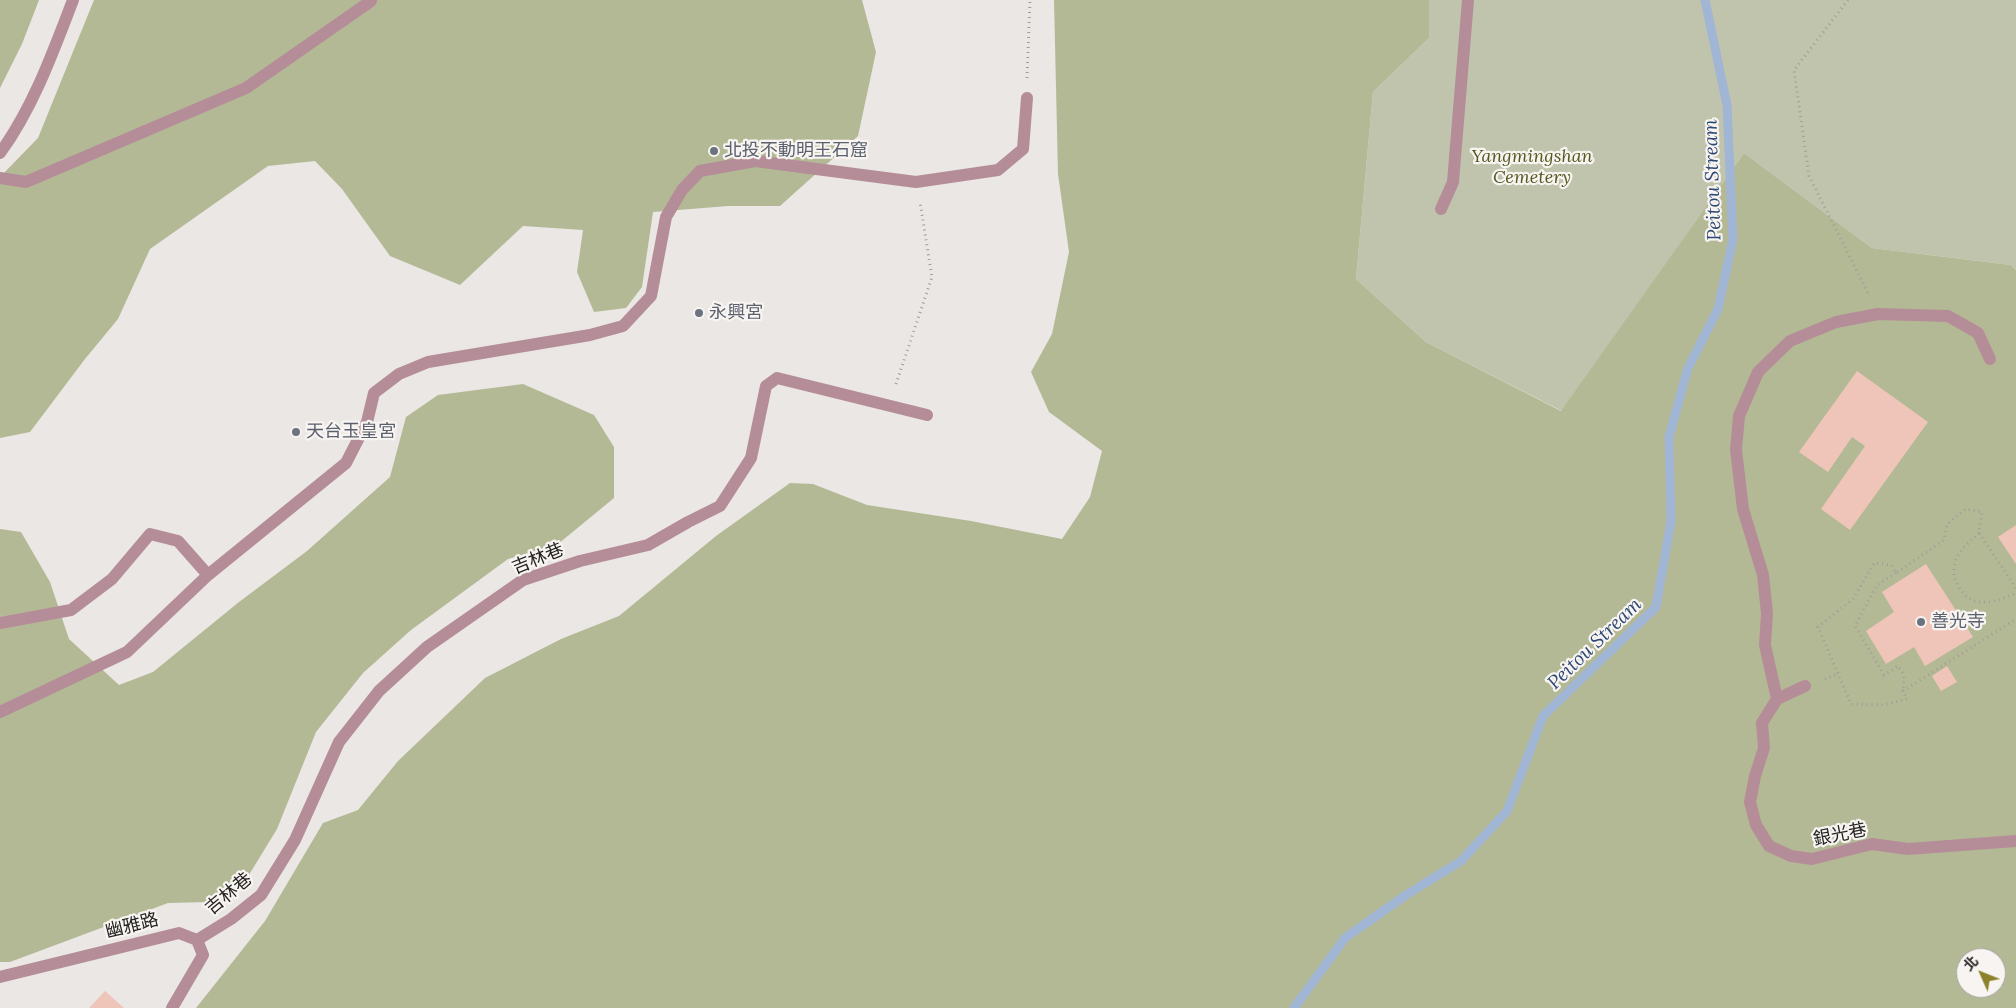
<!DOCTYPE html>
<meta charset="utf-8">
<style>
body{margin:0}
#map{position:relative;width:2016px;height:1008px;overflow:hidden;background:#eae7e4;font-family:Lora,"Noto Sans TC",serif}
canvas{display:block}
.north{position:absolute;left:1956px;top:948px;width:50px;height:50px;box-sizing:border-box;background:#f7f4f1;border:1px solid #a3a19e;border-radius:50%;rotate:314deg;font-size:14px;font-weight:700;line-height:20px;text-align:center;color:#252422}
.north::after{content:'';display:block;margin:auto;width:18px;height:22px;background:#8b822a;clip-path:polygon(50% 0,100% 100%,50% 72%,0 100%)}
</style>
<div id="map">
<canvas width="2016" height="1008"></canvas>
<div class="north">北</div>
</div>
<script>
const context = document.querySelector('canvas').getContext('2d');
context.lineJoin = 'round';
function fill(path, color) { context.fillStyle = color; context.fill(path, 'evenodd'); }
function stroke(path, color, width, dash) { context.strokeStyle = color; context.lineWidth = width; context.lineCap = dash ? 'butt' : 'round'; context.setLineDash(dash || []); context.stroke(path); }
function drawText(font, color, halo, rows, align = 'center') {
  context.font = font + ' Lora,"Noto Sans TC",serif'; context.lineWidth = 4.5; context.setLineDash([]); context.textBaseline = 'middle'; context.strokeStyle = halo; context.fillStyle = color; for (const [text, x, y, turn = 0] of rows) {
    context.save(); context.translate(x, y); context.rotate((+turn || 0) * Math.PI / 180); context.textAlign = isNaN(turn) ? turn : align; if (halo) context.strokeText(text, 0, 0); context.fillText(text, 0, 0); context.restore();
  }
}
const green = new Path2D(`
 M1429,0h587v270l-5,-5 -139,-17 -128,-95 -182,258 -136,-69 -70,-63 17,-187 56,-54z`);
const forest = new Path2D(`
 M0,0h39l-17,44 -22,44z
 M94,0h768l14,52 -18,84 -78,70h-52l-75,6 -11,75 -16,21 -32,4 -17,-40 6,-42 -60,-4 -63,59 -70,-29 -48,-67 -27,-28 -47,5 -118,83 -32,70 -33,40 -55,73 -30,6v-261l38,-39z
 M1054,0h375v38l-56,54 -17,187 70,63 135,69 183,-258 128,95 139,17 5,5v738h-1820l69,-87 58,-98 35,-13 40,-49 87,-83 76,-39 58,-23 97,-80 74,-53 23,1 54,21 104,16 91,18 28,-42 12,-46 -53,-39 -18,-40 21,-38 17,-82 -11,-78zM1966,958h30v30h-30z
 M523,384l71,31 20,32v51l-56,46 -50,15 -97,71 -48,43 -47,59 -39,97 -33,54 -36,19 -40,1 -158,59h-10v-433l21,3 29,50 19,57 50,46 34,-13 86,-70 68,-51 83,-74 16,-60 32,-22z`);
const stream = new Path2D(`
 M1294,1008l51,-70 61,-43 55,-34 46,-50 36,-95 113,-109 15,-86 -2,-84 19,-69 30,-59 15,-70 -6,-134 -22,-105`);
const building = new Path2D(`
 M1857,371l71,51 -78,108 -29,-21 44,-63 -13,-9 -24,35 -29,-20z
 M2016,525v39l-18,-27z
 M1926,564l47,73 -48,29 -11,-19 -28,17 -20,-33 28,-19 -12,-20z
 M1947,666l10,16 -16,9 -9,-15z
 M105,991l19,17h-35z`);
const path = new Path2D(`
 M1848,0l-54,70 15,106 59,117
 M1027,78l3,-78
 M896,384l36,-107 -12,-75
 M1979,533c-8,8 -22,18 -24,30 -3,11 0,17 5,26 14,21 37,13 56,4
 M1896,573l-19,12 -22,41 29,49 14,-9 6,9 -1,16
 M2016,588l-37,-55 3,-21 -16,-3 -19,15 -3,16 -48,33 -5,-8 -17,-2 -20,35 -36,29 33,77 32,1 24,-6 -4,-8 113,-72
 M1825,679l13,-5`);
const lane = new Path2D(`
 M0,178l26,4 220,-94 125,-87
 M1777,699l-12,-54 2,-32 -4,-38 -20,-66 -7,-59 3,-34 19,-44 32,-31 46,-19 42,-8 70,2 30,17 12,26
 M1777,699l-15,24 2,25 -9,28 -5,26 6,23 13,21 22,10 21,3 60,-15 36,5 108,-8
 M1777,699l28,-13
 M197,940l34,-21 30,-24 34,-55 44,-98 40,-51 48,-44 96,-67 57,-19 68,-16 40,-23 32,-16 31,-48 15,-72 11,-8 150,37`);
const street = new Path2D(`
 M0,153c33,-45 53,-101 73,-153
 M1441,209l12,-27 15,-182
 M0,623l71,-13 41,-31 38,-45 28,7 30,34
 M0,712l127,-60 81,-77 138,-112 21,-41 7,-29 25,-19 29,-12 162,-27 33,-9 28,-30 15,-79 16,-27 18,-19 55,-10 161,21 82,-12 25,-21 4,-51
 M0,977l179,-44 18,7 6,15 -31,53`);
const markers = [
 [714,151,5,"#6b7280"],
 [699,313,5,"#6b7280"],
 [296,432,5,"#6b7280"],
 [1921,622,5,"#6b7280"]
];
const worshipNames = [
 ["北投不動明王石窟",724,151],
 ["永興宮",709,313],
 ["天台玉皇宮",306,432],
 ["善光寺",1931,622]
];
const parkNames = [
 ["Yangmingshan",1532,157],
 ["Cemetery",1532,178]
];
const streetNames = [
 ["吉林巷",538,559,-22],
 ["銀光巷",1840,835,-11],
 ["吉林巷",229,894,-40],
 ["幽雅路",132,926,-14]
];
const waterNames = [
 ["Peitou Stream",1713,180,-92],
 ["Peitou Stream",1595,644,-44]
];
fill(green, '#c1c4ad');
fill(forest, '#b4b995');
stroke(stream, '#a1b5d5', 9);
fill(building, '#efc5ba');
stroke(path, '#9f9d9a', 3, [1, 4]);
stroke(lane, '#b58d98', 12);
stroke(street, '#b58d98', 12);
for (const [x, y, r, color] of markers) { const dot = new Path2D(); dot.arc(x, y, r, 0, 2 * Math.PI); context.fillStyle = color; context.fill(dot); stroke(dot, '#f7f4f1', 2); }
drawText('18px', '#5b616d', '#f7f4f1', worshipNames, 'left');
drawText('italic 18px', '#53581e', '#f7f4f1', parkNames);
drawText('18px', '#252422', '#f7f4f1', streetNames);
drawText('italic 19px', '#2e4975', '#f7f4f1', waterNames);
</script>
